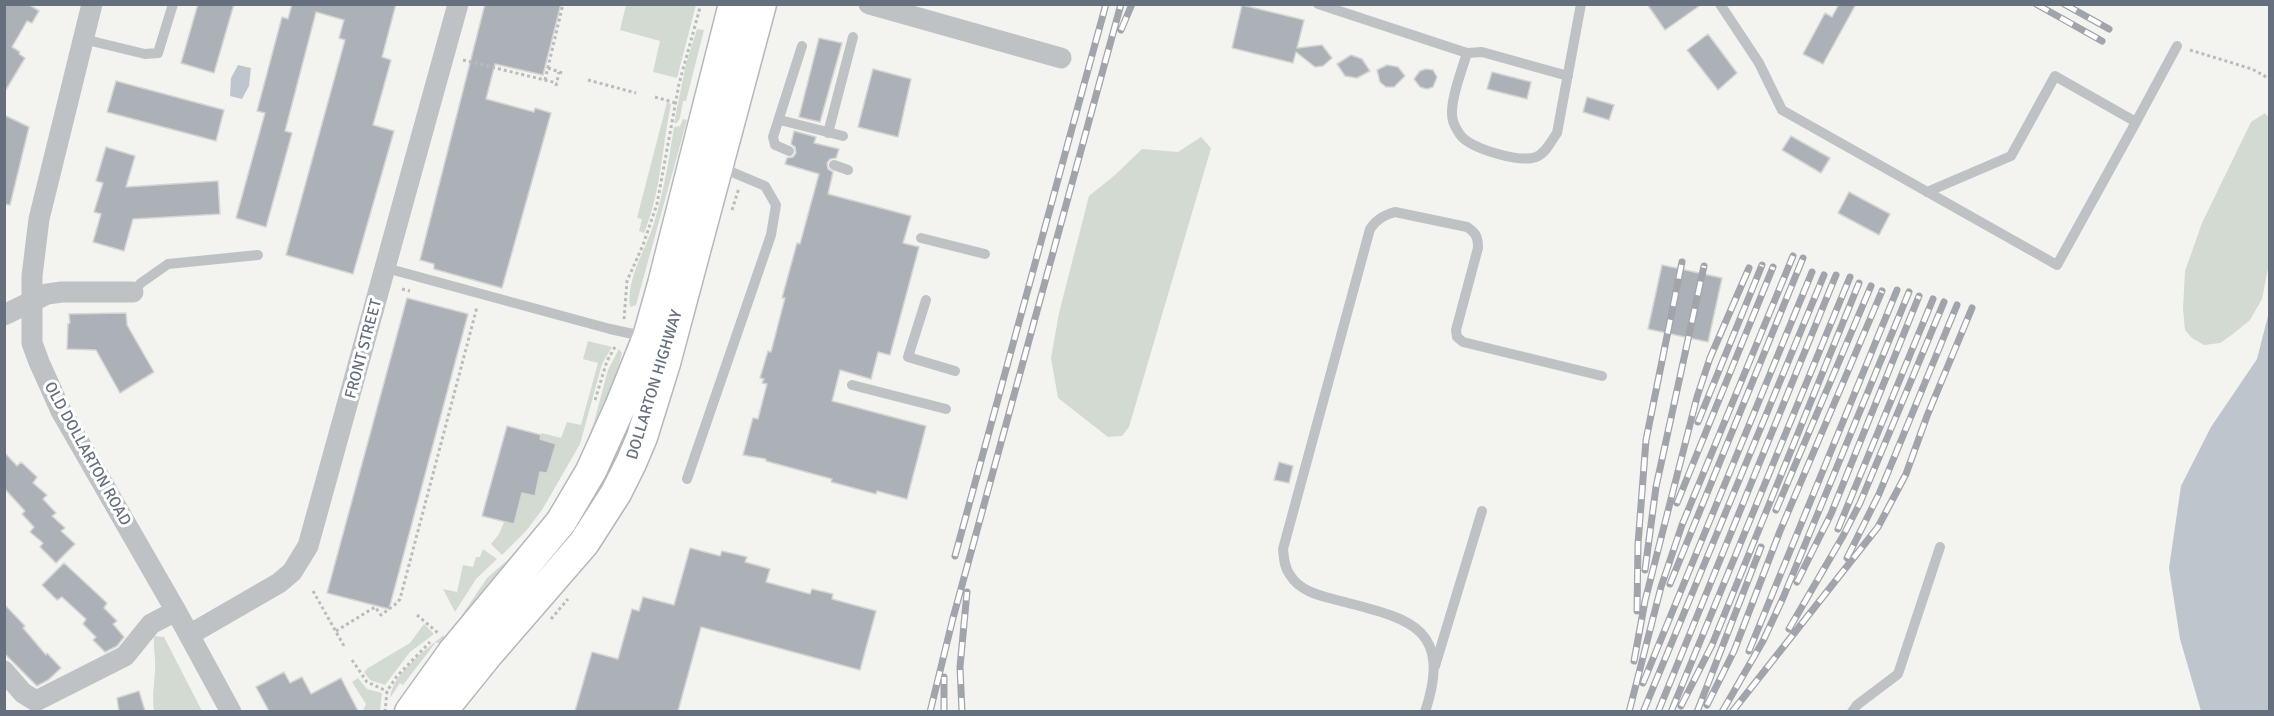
<!DOCTYPE html>
<style>
body{margin:0}
#map{position:relative;width:2274px;height:716px;overflow:hidden;background:#f3f4f0;font-family:Signika,sans-serif}
canvas{display:block}
.frame{position:absolute;inset:0;border:6px solid #656f7e;pointer-events:none}
</style>
<div id="map">
<canvas width="2274" height="716"></canvas>
<div class="frame"></div>
</div>
<script>
const context = document.querySelector('canvas').getContext('2d');
context.lineJoin = 'round';
function fill(path, color) { context.fillStyle = color; context.fill(path, 'evenodd'); }
function stroke(path, color, width, dash) { context.strokeStyle = color; context.lineWidth = width; context.lineCap = dash ? 'butt' : 'round'; context.setLineDash(dash || []); context.stroke(path); }
function drawText(font, color, halo, rows, align = 'center') {
  context.font = font + ' Signika,sans-serif'; context.lineWidth = 6; context.setLineDash([]); context.textBaseline = 'middle'; context.strokeStyle = halo; context.fillStyle = color; for (const [text, x, y, turn = 0] of rows) {
    context.save(); context.translate(x, y); context.rotate((+turn || 0) * Math.PI / 180); context.textAlign = isNaN(turn) ? turn : align; if (halo) context.strokeText(text, 0, 0); context.fillText(text, 0, 0); context.restore();
  }
}
const green = new Path2D(`
 M626,5h70l-19,73 -24,-6 7,-31 -40,-11z
 M697,29l7,1 -18,71h-3l-3,17 -3,5h-3l12,-59z
 M667,102l4,2c-9,43 -10,88 -27,129l-5,-2 3,-12 -5,-1z
 M2265,113l5,6v139l-8,41 -12,21 -17,14 -13,9 -16,2 -12,-7 -7,-8 -2,-21 2,-38 17,-48 49,-101z
 M683,119l4,1 -51,185 -6,2c-4,-29 16,-57 24,-84 10,-32 15,-64 20,-96l6,-1z
 M1201,137l10,11 -4,14 -78,265 -7,9 -14,1 -50,-39 -7,-40 8,-45 30,-117 26,-21 27,-26 36,3z
 M588,341l24,6 -10,17 -22,80 -38,66 -16,21 -24,24 -11,-11 8,-10 5,-12 10,2 8,-31 13,2 5,-23 7,1 9,-29 -16,-5 2,-6 19,5 6,-16 14,3 17,-62 -15,-4z
 M619,349l3,4c-17,73 -50,138 -96,196 -19,24 -42,46 -62,68l-4,1 27,-40 33,-29 16,-19 40,-61 18,-47 14,-52z
 M483,549l14,10 -21,20 -21,33 -12,-23 14,3 6,-27 10,2 3,-10h4z
 M424,624l10,10 -24,18 -25,33 -15,-5 -6,-8 4,-4 42,-25z
 M444,635v3l-4,6 -4,-2 -33,43 -3,-2 -10,15c2,-24 36,-49 54,-63z
 M154,636l10,1 38,74 -48,1c-2,-17 0,-25 1,-41 1,-12 -2,-23 -1,-35z
 M358,678l9,11 15,4 -2,18h-17l3,-7 -14,-22z`);
const water = new Path2D(`
 M238,65l13,3 -2,18 -7,13 -12,-3 1,-18z
 M2269,312v399h-68l-21,-72 -11,-71 12,-82 30,-59 46,-68z`);
const building = new Path2D(`
 M4,4h24l11,7 -7,12 -5,-2 -15,26 8,5 -1,2 6,4 -21,35z
 M198,4h36l-20,69 -33,-10z
 M292,4h104l-14,53 9,3 -18,65 21,6 -41,143 -67,-19 59,-215 -6,-2 5,-18 -28,-8 -31,119 7,2 -26,94 -30,-9 29,-105 -8,-2 25,-94 6,2z
 M485,4h76l-18,71 -48,-11 -9,35 48,13 1,-4 16,5 -49,175 -68,-19v-5l-14,-4z
 M1647,4h55l-37,26z
 M1839,4h17l-33,60 -20,-10 22,-41 7,4z
 M1242,5l62,15 -7,28 25,-3 10,13 -9,8 -8,1 -19,-15 -3,11 -61,-15z
 M1708,34l29,39 -19,17 -31,-40z
 M819,38l23,5 -22,79 -21,-5z
 M1351,55l11,4 8,12 -13,7 -12,-2 -8,-12z
 M1387,65l11,2 7,9 -11,11h-8l-6,-5 -3,-12z
 M873,69l38,10 -13,58 -40,-10z
 M1426,69l7,1 4,7 -4,10 -6,2 -7,-2 -6,-8 6,-8z
 M1492,72l39,10 -4,17 -40,-10z
 M116,81l108,29 -8,31 -109,-29z
 M1587,97l27,8 -5,15 -26,-8z
 M4,115l25,12 -19,78 -6,-1z
 M794,131l22,6 -2,6 25,6 -3,9 -6,1 -3,4 1,6 5,3 -5,22 83,22 -8,27 16,4 -29,108 -12,-3 -7,27 -31,-9 -8,31 94,25 -19,73 -30,-8 -1,3 -37,-10 -8,-2 1,-3 -66,-18v-2l-23,-4 10,-37 5,1 9,-35 -5,-1 2,-4 -4,-1 8,-27 3,1 14,-54h-3l15,-55 3,1 19,-70 -34,-10 2,-6 6,-1 3,-4 -1,-6 -4,-3z
 M1791,136l39,22 -9,15 -39,-23z
 M106,147l29,9 -9,31 92,-6 2,33 -87,5 -9,32 -31,-9 8,-28 -7,-2 9,-29 -7,-2z
 M1849,192l41,22 -11,21 -41,-22z
 M1662,265l60,13 -14,64 -60,-13z
 M407,298l61,16 -79,295 -62,-16z
 M126,313l1,12 27,47 -34,21 -24,-43 -29,-1 1,-25 2,-1 -1,-9z
 M507,426l34,9 -1,4 16,5 -9,29 -7,-1 -5,24 -13,-3 -8,31 -32,-8z
 M4,452l13,14 4,-4 16,15 -4,6 14,12 -4,4 13,14 -4,3 13,12 -4,3 14,13 -19,19 -16,-16 3,-4 -13,-11 4,-5 -12,-13 3,-3 -21,-23z
 M1279,462l14,4 -4,17 -15,-3z
 M690,548l30,8 2,-5 25,6 -2,5 25,7 -4,13 44,12 2,-5 21,5 -1,5 44,12 -16,59 -159,-43 -23,84h-103l17,-59 26,7 14,-50 7,2 4,-14 31,8z
 M64,563l43,40 -3,5 13,13 -4,3 11,13 -7,9 -12,6 -12,-12 3,-3 -13,-13 3,-5 -24,-22 -5,3 -15,-15z
 M4,604l21,22 -2,2 23,27 1,-2 14,15 -13,12 -11,6 -33,-33z
 M284,672l6,11 12,-6 9,17 30,-16 17,33h-89l-13,-24z
 M139,691l6,20h-26l-2,-13z`);
const path = new Path2D(`
 M595,5v-1
 M2190,50l62,19 18,10
 M463,60l94,23
 M548,68l17,6
 M545,80l18,-76
 M588,80l48,13
 M556,86l3,-14
 M655,97l21,6
 M732,210l7,-22
 M402,289l8,2
 M624,319l3,-38 16,-36 14,-41 22,-120 22,-80
 M595,400l12,-39 9,-16
 M313,591l31,55
 M417,615l21,18
 M551,619l17,-20
 M336,631l39,-24 6,8 16,-12 3,-4 77,-292
 M352,660l15,22 20,9
 M385,712l2,-21 10,-15 33,-34`);
const service = new Path2D(`
 M1318,4l149,49 15,-1 86,24
 M1720,4l39,59 23,47 275,155 79,-143 -81,-46 -44,80 -84,36
 M83,39l62,15 13,-1 15,-49
 M1467,53c-5,17 -19,52 -14,68 1,4 6,13 9,16 12,12 57,26 74,20 10,-4 15,-16 21,-24l24,-129
 M780,120l63,16
 M2136,122l41,-76
 M828,133l25,-96
 M789,151l-14,-6 -2,-8 29,-91
 M834,165l14,5
 M921,238l64,16
 M386,268l224,61 37,8
 M133,292l8,-9 27,-19 90,-9
 M926,300l-18,57 47,14
 M852,385l94,24
 M687,479l84,-244 5,-30 -11,-19 -45,-19
 M1435,666l47,-155
 M1425,712c30,-90 -22,-94 -92,-113 -16,-4 -34,-9 -43,-24 -6,-8 -6,-17 -7,-26l87,-320c7,-10 14,-14 25,-17l72,15c9,6 11,10 11,21l-22,82 1,7 6,5 139,34
 M1852,712l5,-7 41,-31 42,-127`);
const minor = new Path2D(`
 M92,4l-53,215 -7,57v67l7,19 22,49 115,200 55,101
 M869,4l192,54
 M4,315l43,-21 15,-2h71
 M189,635l90,-52 13,-11 16,-26 150,-542
 M4,671l19,22 13,8 89,-45 26,-32 25,-13`);
const secondary = new Path2D(`
 M410,712l43,-60 108,-130 30,-51 29,-64 28,-70 15,-53 71,-280
 M441,712l46,-57 97,-112 32,-50 15,-30 11,-26 23,-74 96,-359`);
const rail = new Path2D(`
 M2036,4l66,37
 M2064,4l45,25
 M1121,30l11,-26
 M1698,422l64,-157
 M1677,503l96,-236
 M1776,510l95,-224
 M1838,529l95,-230
 M955,556l151,-552
 M1847,558l32,-64 78,-189
 M1645,570l11,-83 48,-221
 M1797,582l34,-68 88,-218
 M1670,584l133,-326
 M1637,611l1,-67 8,-104 36,-178
 M1789,629l54,-93 17,-33 84,-201
 M1749,651l148,-361
 M1634,661l11,-60 52,-204 13,-39 39,-90
 M1643,683l169,-411
 M1707,705l27,-54 46,-120 102,-240
 M1681,706l31,-61 147,-362
 M930,712l23,-94 168,-614
 M944,712v-35
 M962,712l-2,-45 7,-75
 M1629,712l32,-125 21,-62 111,-269
 M1643,712l181,-437
 M1658,712l178,-437
 M1671,712l179,-435
 M1697,712l64,-165
 M1722,712l41,-71 20,-43 126,-306
 M1732,712l146,-185 28,-53 21,-58 45,-108`);
const streetNames = [
 ["FRONT STREET",364,349,-75],
 ["DOLLARTON HIGHWAY",655,385,-73],
 ["OLD DOLLARTON ROAD",87,454,61]
];
fill(green, '#d3dad1');
fill(water, '#bfc5cc');
fill(building, '#acb1b7');
stroke(building, '#d4d5d3', 1.5);
stroke(secondary, '#b4b7bc', 33);
stroke(path, '#b9bbbd', 3, [3, 3]);
stroke(service, '#bfc2c5', 10);
stroke(minor, '#bfc2c5', 21);
stroke(secondary, '#fff', 30);
stroke(rail, '#a1a4aa', 7);
stroke(rail, '#fff', 4.5, [14]);
drawText('16px', '#656f7e', '#fff', streetNames);
</script>
